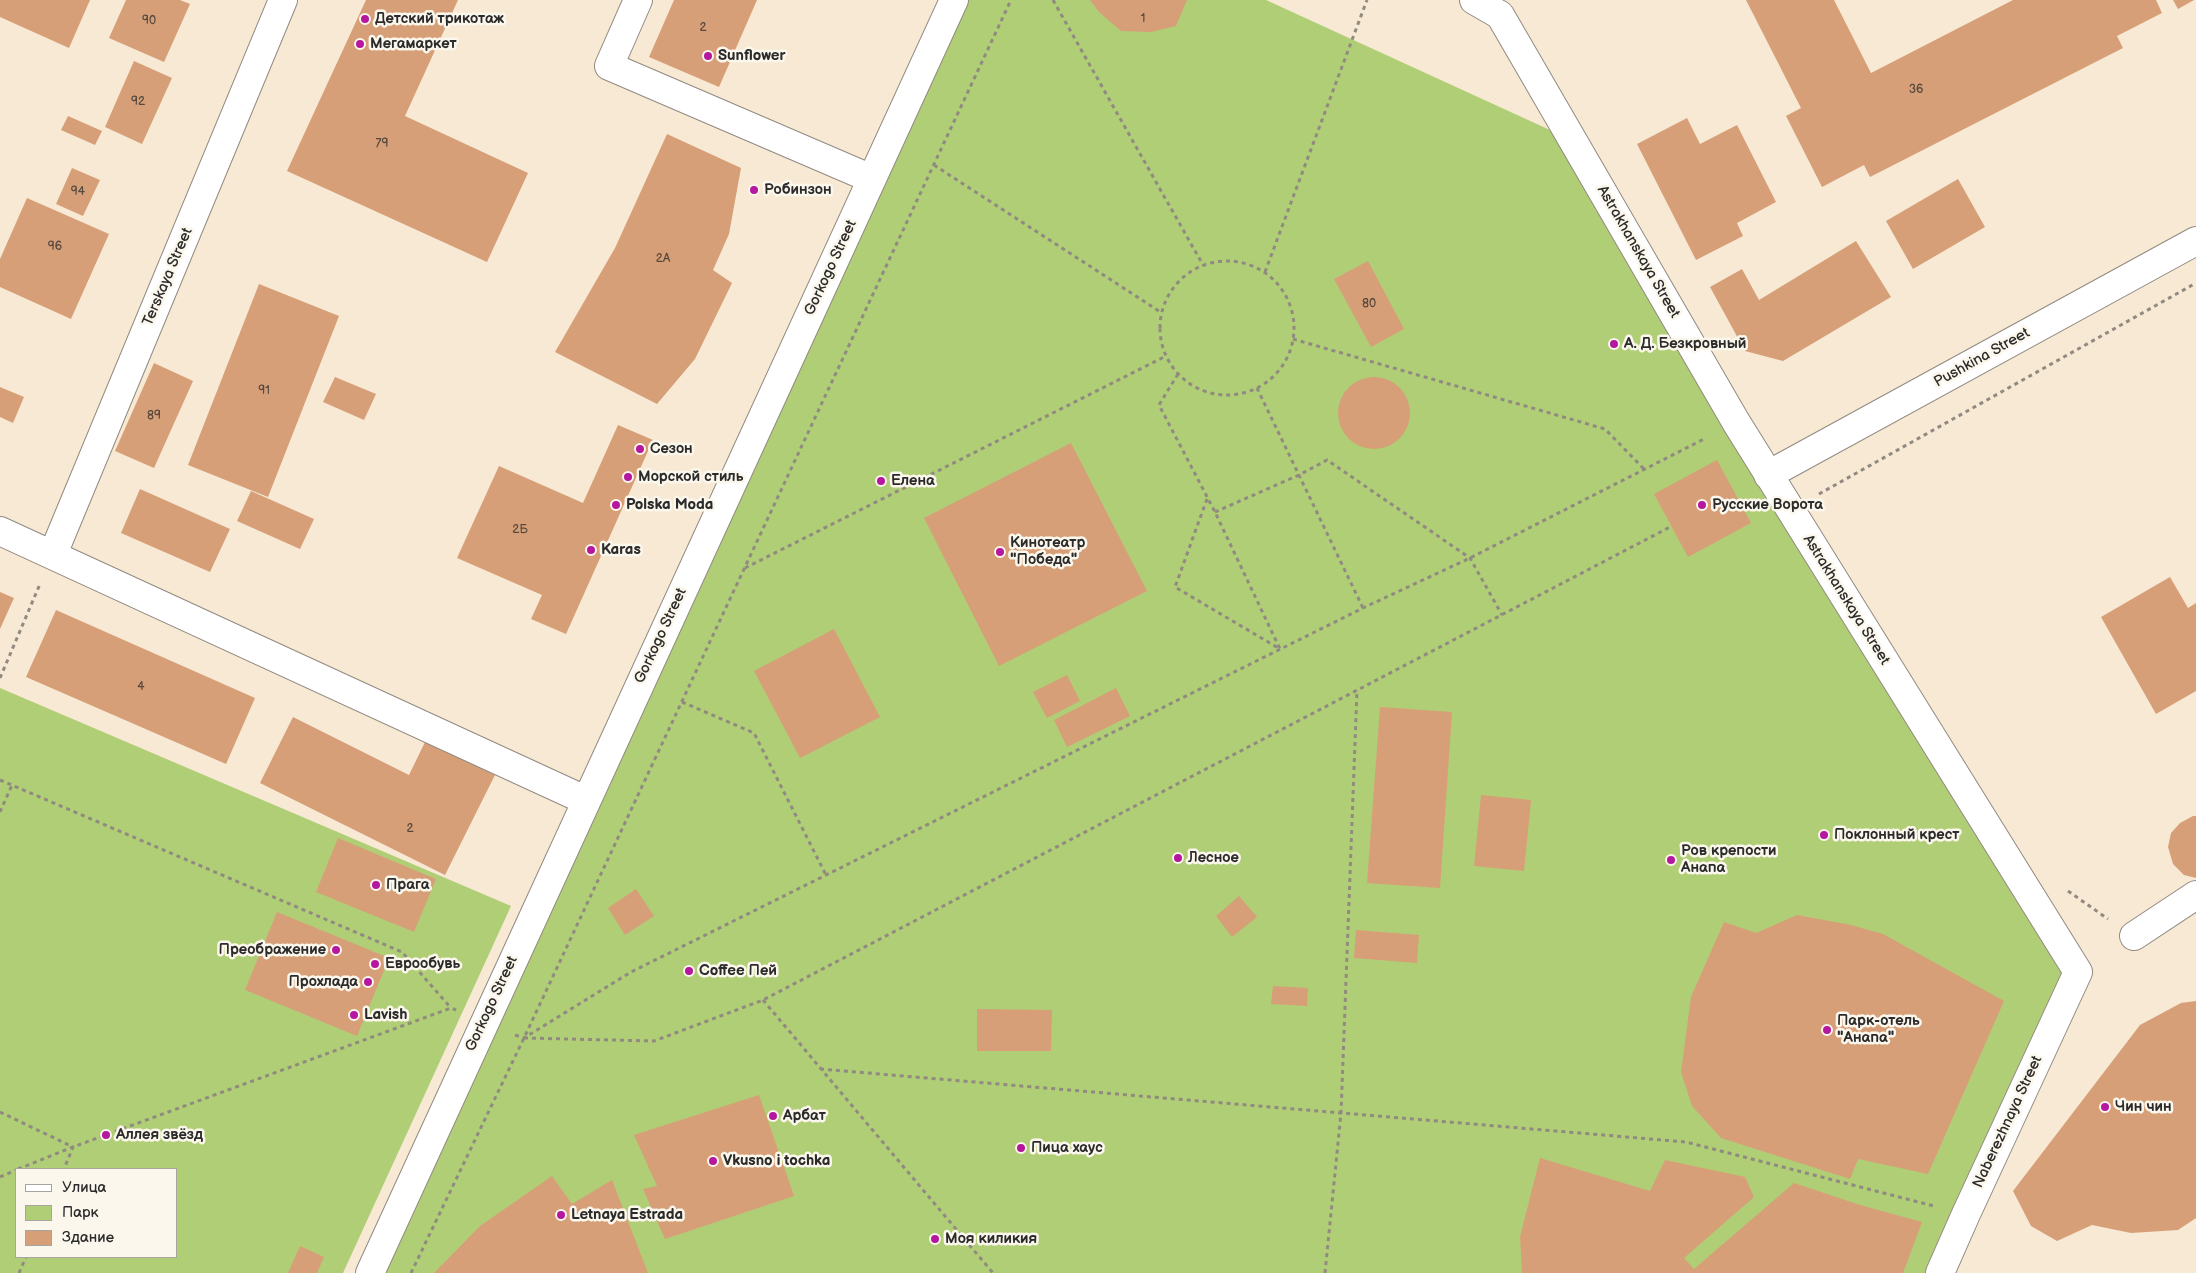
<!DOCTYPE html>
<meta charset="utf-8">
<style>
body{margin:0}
#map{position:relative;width:2196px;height:1273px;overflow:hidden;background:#f7e9d4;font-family:"Balsamiq Sans",sans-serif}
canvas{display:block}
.legend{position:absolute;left:15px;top:1168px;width:162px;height:90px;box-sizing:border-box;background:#fbf7ec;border:1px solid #a8a59f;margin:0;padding:6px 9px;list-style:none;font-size:15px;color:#2b2b2b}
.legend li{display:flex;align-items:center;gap:10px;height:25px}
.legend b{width:25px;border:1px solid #a8a59f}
</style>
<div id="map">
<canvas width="2196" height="1273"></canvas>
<ul class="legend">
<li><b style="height:6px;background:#fff"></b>Улица</li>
<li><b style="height:14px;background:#b0ce75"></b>Парк</li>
<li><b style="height:14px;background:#d79f78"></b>Здание</li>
</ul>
</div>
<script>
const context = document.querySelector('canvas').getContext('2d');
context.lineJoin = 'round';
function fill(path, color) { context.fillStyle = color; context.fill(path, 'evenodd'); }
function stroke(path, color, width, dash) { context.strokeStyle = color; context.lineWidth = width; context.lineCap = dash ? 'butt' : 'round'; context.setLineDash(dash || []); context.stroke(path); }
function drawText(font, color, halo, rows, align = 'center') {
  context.font = font + ' "Balsamiq Sans",sans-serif'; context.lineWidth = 5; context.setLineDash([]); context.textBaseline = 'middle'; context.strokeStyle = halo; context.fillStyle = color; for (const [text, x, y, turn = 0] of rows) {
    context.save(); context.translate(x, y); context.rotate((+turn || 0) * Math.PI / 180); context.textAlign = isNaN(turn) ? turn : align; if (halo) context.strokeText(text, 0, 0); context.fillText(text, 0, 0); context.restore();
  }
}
const green = new Path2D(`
 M954,0h312l308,141 504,831 -138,301h-1570z
 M0,688l511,218 -168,367h-343zM16,1169h160v88h-160z`);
const building = new Path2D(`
 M0,0h90l-21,48 -69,-31z
 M126,0h54l10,4 -26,58 -55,-24z
 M366,0h92l-53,116 123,57 -41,89 -200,-91z
 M674,0h83l-38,87 -70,-30z
 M1090,0h97l-11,26 -25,6 -30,-1 -22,-19z
 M1746,0h88l37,73 142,-73h143l6,13 -45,23 6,12 -253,129 -6,-12 -42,22 -36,-71 15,-8z
 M2173,0h21l-16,9z
 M134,61l38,17 -30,66 -37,-17z
 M68,116l34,15 -7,14 -34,-15z
 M1687,118l13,26 37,-19 39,77 -39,21 6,13 -47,24 -59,-116z
 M667,134l74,34 -12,66 -16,36 19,13 -37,76 -38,45 -102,-52 60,-104z
 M72,168l28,12 -17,36 -27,-12z
 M1958,179l27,48 -72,42 -27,-48z
 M27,198l82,36 -38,85 -71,-32v-28z
 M1856,241l35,56 -108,64 -38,-10 -35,-64 32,-18 17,31z
 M1368,261l36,68 -33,18 -37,-68z
 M259,284l80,32 -71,181 -80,-32z
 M154,363l39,18 -39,87 -39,-17z
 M1338 413a36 36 0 1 1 72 0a36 36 0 1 1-72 0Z
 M335,377l41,17 -12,26 -41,-18z
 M0,387l24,10 -11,26 -13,-6z
 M618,425l35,15 -87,194 -35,-15 11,-24 -85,-37 42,-92 84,37z
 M1071,443l76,148 -148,75 -75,-148z
 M1717,460l34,63 -63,34 -34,-63z
 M140,489l90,40 -20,43 -89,-39z
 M251,491l63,28 -14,30 -63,-28z
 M2170,577l18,31 8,-5v88l-40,23 -55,-97z
 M0,592l14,6 -14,31z
 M56,610l199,88 -29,66 -200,-87z
 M834,629l46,88 -80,41 -46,-87z
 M1067,675l13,26 -33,17 -14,-26z
 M1116,688l14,28 -63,31 -13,-27z
 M1380,707l72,5 -12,176 -73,-5z
 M293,717l116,58 17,-35 69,35 -50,100 -185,-92z
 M1481,795l50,5 -7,71 -50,-5z
 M2193,816h3v62l-12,-3 -11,-11 -5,-17 3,-14 9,-10z
 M338,838l98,41 -22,53 -98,-40z
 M636,889l18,27 -29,19 -17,-27z
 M1239,896l18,21 -25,20 -16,-21z
 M277,912l112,46 -32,78 -112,-46z
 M1797,915l54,10 32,9 121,67 -76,173 -70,-15 -8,20 -129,-41 -29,-32 -11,-34 10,-75 33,-75 32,11z
 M1356,930l63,5 -2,28 -63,-5z
 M1273,986l35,2 -1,18 -36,-2z
 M2196,1001v217l-18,12 -47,3 -39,-8 -35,16 -26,-15 -18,-35 127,-166 41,-22z
 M977,1009l75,1 -1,41h-74z
 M759,1095l35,101 -129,43 -22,-50 14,-3 -23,-51z
 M1540,1158l110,33 15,-31 80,17 9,20 -70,61 10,11 100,-86 66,22 62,17 -19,51h-381l-2,-36z
 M552,1176l20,28 40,-24 36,93h-214l46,-47z
 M300,1246l24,11 -7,16h-29z`);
const path = new Path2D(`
 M1053,0l150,265
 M934,165l228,148
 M1160 328a67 67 0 1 1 134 0a67 67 0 1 1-134 0Z
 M1265,272l102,-272
 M1293,339l312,90 39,40
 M1178,374l-19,31 56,107 65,137
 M1257,388l106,220
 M1819,494l377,-211
 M1207,499l-32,88 105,62
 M1215,512l84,-37 28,-15 143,98 32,57
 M745,568l421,-212
 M0,678l40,-94
 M682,702l72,31 72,142
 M0,780l402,172 49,56
 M0,812l12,-27
 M2068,891l40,28
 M763,1000l230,273
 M515,1035l9,3 107,-66 732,-364 107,-50 236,-120
 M524,1038l130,3 109,-41 909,-474
 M820,1069l866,73 248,64
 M0,1112l73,35 -9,22
 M18,1169l55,-22 378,-139 5,2
 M0,1177l16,-7
 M19,1273l7,-16
 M411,1273l113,-235 487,-1038
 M1325,1273l16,-160 16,-423`);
const minor = new Path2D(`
 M638,0l-29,66 263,113
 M1474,0l26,15 236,407 342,550 -112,242 -26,59
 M1768,475l428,-234
 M0,531l585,269
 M53,554l230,-554
 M2134,936l62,-41
 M370,1273l584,-1273`);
const markers = [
 [365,19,5,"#b5179e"],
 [360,44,5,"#b5179e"],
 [708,56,5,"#b5179e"],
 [754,190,5,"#b5179e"],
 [1614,344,5,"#b5179e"],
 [640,449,5,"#b5179e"],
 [628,477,5,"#b5179e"],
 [881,481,5,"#b5179e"],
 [616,505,5,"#b5179e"],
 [1702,505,5,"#b5179e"],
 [591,550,5,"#b5179e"],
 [1000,552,5,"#b5179e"],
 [1824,835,5,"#b5179e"],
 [1178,858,5,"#b5179e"],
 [1671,860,5,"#b5179e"],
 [376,885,5,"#b5179e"],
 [336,950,5,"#b5179e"],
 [375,964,5,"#b5179e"],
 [689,971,5,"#b5179e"],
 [368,982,5,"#b5179e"],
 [354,1015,5,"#b5179e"],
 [1827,1030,5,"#b5179e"],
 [2105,1107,5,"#b5179e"],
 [773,1116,5,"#b5179e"],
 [106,1135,5,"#b5179e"],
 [1021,1148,5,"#b5179e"],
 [713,1161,5,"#b5179e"],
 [561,1215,5,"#b5179e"],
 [935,1239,5,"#b5179e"]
];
const numberNames = [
 ["1",1143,19],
 ["90",149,21],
 ["2",703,28],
 ["36",1916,90],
 ["92",138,102],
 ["79",382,144],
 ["94",78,192],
 ["96",55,247],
 ["2А",663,259],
 ["80",1369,304],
 ["91",264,391],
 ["89",154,416],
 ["2Б",520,530],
 ["4",141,687],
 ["2",410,829]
];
const poiNames = [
 ["Детский трикотаж",375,19],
 ["Мегамаркет",370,44],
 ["Sunflower",718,56],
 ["Робинзон",764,190],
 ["А. Д. Безкровный",1624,344],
 ["Сезон",650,449],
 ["Морской стиль",638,477],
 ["Елена",891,481],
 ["Polska Moda",626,505],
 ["Русские Ворота",1712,505],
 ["Кинотеатр",1010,543],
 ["\"Победа\"",1010,560],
 ["Karas",601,550],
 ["Поклонный крест",1834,835],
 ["Ров крепости",1681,851],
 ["Анапа",1681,868],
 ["Лесное",1188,858],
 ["Прага",386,885],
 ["Преображение",326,950,"right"],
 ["Еврообувь",385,964],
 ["Coffee Пей",699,971],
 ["Прохлада",358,982,"right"],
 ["Lavish",364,1015],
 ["Парк-отель",1837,1021],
 ["\"Анапа\"",1837,1038],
 ["Чин чин",2115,1107],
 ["Арбат",783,1116],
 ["Аллея звёзд",116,1135],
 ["Пица хаус",1031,1148],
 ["Vkusno i tochka",723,1161],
 ["Letnaya Estrada",571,1215],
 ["Моя киликия",945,1239]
];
const streetNames = [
 ["Astrakhanskaya Street",1638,252,60],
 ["Gorkogo Street",831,268,-65],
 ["Terskaya Street",168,277,-67],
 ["Pushkina Street",1982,358,-29],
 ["Astrakhanskaya Street",1846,600,58],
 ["Gorkogo Street",661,636,-65],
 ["Gorkogo Street",492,1004,-65],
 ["Naberezhnaya Street",2008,1122,-65]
];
fill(green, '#b0ce75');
fill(building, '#d79f78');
stroke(minor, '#918a80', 30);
stroke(path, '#918a80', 3, [4, 4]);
stroke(minor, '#fff', 28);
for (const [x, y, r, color] of markers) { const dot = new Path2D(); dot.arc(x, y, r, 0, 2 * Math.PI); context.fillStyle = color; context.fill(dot); stroke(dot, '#fbf7ec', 2); }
drawText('12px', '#56483e', null, numberNames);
drawText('bold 15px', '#2b2b2b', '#fbf7ec', poiNames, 'left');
drawText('15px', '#2b2b2b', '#fbf7ec', streetNames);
</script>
